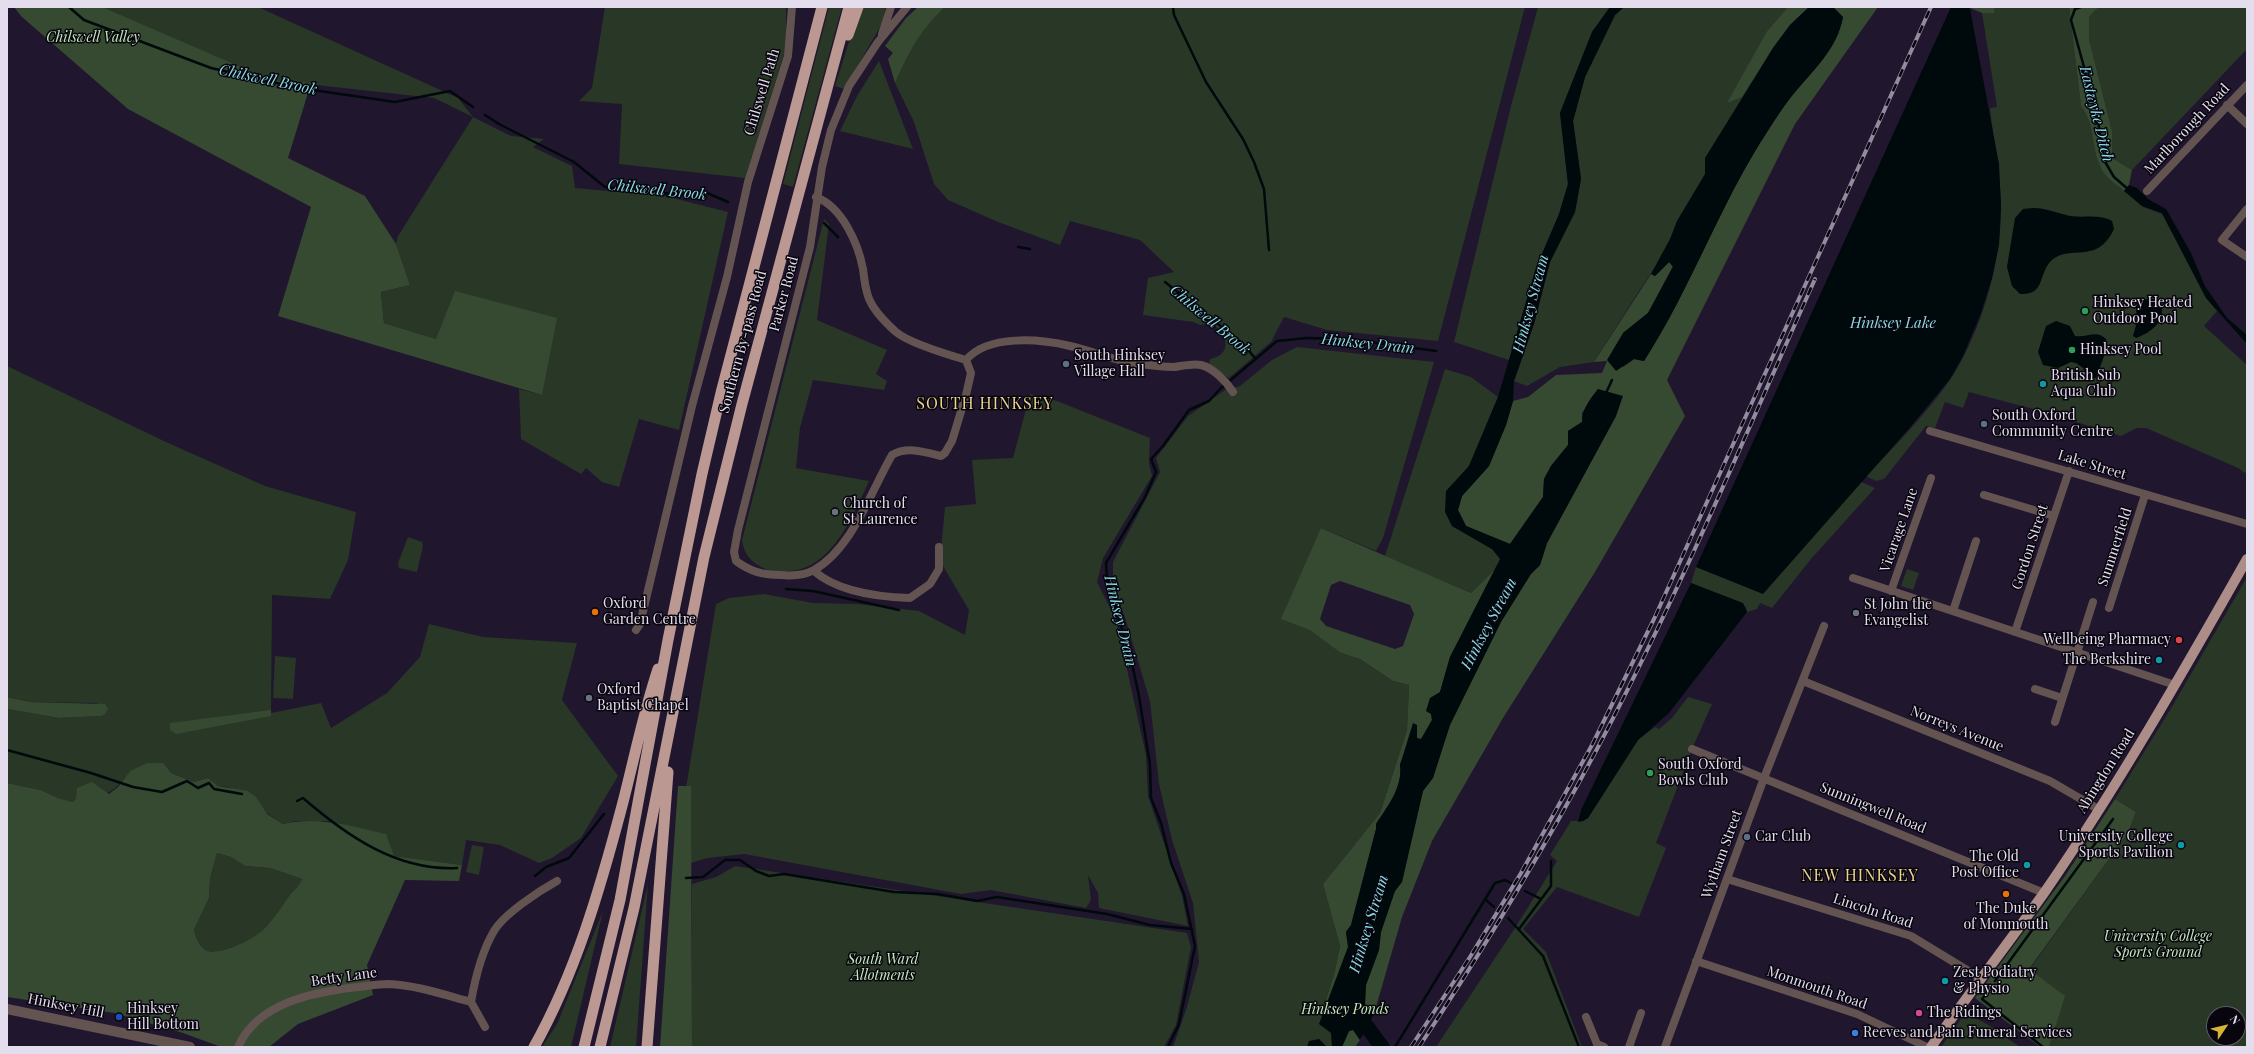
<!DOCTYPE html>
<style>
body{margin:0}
#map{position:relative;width:2254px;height:1054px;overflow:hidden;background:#20162e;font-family:"Playfair Display",serif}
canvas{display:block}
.frame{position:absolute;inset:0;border:8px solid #e4ddee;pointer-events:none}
.north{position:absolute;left:2206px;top:1006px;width:40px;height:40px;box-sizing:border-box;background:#08050e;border:1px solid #605b68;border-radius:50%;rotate:55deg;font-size:11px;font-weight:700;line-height:16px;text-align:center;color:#e4ddee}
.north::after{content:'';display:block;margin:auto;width:14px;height:18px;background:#d6b534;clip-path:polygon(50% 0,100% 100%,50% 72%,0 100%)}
</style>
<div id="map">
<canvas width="2254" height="1054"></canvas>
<div class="frame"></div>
<div class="north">N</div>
</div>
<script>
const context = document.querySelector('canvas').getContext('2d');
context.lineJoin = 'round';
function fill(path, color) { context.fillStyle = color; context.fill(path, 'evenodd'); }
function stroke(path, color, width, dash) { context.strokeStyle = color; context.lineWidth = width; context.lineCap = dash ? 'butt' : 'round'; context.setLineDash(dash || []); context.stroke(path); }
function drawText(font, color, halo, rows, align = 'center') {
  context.font = font + ' "Playfair Display",serif'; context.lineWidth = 3; context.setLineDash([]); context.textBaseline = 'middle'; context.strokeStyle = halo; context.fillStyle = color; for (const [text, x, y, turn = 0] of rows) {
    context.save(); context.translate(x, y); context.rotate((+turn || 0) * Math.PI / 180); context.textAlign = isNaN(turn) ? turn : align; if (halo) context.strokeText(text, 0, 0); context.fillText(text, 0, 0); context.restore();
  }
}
const green = new Path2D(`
 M14,7h244l200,91 15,19 38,19 33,3 -11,8 39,19 3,22 90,8 63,16 -49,218 -40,-11 -20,68 -17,-5 -16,-14 -5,6 -60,-35 -2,-50 23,6 -106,-56 -52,-16 -3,-31 29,-7 -14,-41 2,-8 75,-119 -39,-19 -163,-18 -136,-58 -113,-5z
 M605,7h181v41l-41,130 -126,-14 3,-60 -43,-3 13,-13z
 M829,7h13l-49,180 -10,-3z
 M860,7h26l-3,15 -39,67 -9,-3z
 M945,7h580l-87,334 -111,-11 -43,-13 -13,25 -42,36 -21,-10 2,-9c24,-5 17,-26 1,-36l-11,2 -7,-3 -50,-7 5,-37 26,-6 -34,-32 -70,-19 -10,24 -62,-23 -50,-22 -14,-16 -20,-62 -19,-39c15,-32 24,-51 50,-76z
 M1538,7h72l-18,25 -32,81 8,71 -9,30 -23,54 -27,92 -55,-18 57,-236z
 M1624,7h164l-21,24 -39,72 81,-96h24l-192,281 -47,74 -34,5 -33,19 -13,-5 20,-57 16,-62 25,-50 6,-33 -8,-58 12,-44 30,-62z
 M1995,7h74l12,99 9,12 9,47 7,10 37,32 19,7 44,84 11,13 -13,15 43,39v109l-9,-6 -92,-40h-9l-16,8 -80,-25 -72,-19 -6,16 -18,-6 -10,26 -9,-2 -42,53 -8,2 -10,-5c28,-29 72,-74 92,-109 26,-46 43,-106 43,-159 0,-33 -8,-67 -11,-100l7,-1 -15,-94h12z
 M2099,7h148v42l-115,121 -20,-12v-27l-23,-92v-22z
 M879,61l34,88 -73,-18 17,-35z
 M824,219l5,5 -12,96 70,30 -11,24 11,7 -3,9 -71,-10 -13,48 -4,40 73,13c-16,35 -39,93 -86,90 -6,0 -13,1 -18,-2 -14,-7 -21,-14 -23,-29z
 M1297,347l137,15 -51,176 -7,13 -55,-23 -8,100 28,25 19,6 33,22 16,4 -2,45 -27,83 -57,71 17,62 -6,29 17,-50 144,-356 -24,24 -86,-37 60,-187 26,8 27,20 -29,69 -22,25 5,35 40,23 55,-6 -182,462 9,9 -14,26 -7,-10 -4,1 -7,16h-169l13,-37 13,-48 -6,-59 -21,-63 -13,-56 -9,-83 -26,-87 -11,-23v-29l47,-90 -4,-14 32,-42 37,-26 15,-4 32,-26z
 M7,366l159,76 99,44 91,26 -8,48 -18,39 -58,-4 -1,118 50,-10 10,25 56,-35 33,-36 9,-33 54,13 94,6 -15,57 56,76 -37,62 -29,20 -13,5 -39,-18 -34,-5 -4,25 -69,-9 -61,-35h-36l-13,3 -55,-37 -10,-1 -10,-8 -14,4 -23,-9 -41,-2c-19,26 -23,23 -54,27l-3,4 -15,-4 -17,-8 -34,-7v-74l52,9 42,-2 -4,-13 -67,-1 -23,-5z
 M1030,394l27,7 93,37 -1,25 3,13 -49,82 -6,24 19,38 30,135 2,41 34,100 6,30 -89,-18 -1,-15 -10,-18 3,25 -5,8 -95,-18 -30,4 -217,-40 -36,4 -35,10 43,-264 13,-6 35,-4 49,9 44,1 62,7 46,24 4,-25 -29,-49 5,-54 31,-3 -4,-44 41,-2z
 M1861,482l14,6 -64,71 -39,49 -12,-5 -3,6 -10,3 -1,-5 -55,-24 5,-16 67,26z
 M408,537l14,5 1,4 -6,26 -18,-4 -1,-5z
 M1907,569l12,4 -6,17 -12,-4z
 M2247,577v470h-198l15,-51 -35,-26 99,-137 8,-21 -21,-13 55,-89zM2214,1014h24v24h-24z
 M275,656l21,2 -3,41 -20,-1z
 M1688,697l24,7 -20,45 -36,94 10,5 -27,69 -82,-30 -34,42 23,23 36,95h-146l79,-119 42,-67 -7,-6 21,-34h12l5,-3 50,-78 17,-13 4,2 13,-11z
 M472,845l12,2 -5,28 -13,-3z
 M217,853l14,4 14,9 25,2 32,11c-3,8 -8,10 -13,17 -7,10 -14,21 -21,30 -10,11 -51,33 -64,23 -6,-5 -8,-12 -10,-19l15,-32 1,-19z
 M735,866l452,67 4,14 -15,78 -12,22h-472v-163l24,-7z
 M648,884l-12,163h-26z
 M603,911l-32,136h-29l15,-23z
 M1965,1013l22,11 33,23h-79z`);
const forest = new Path2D(`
 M14,7h88l169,73 40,3 -23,75 77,38 31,48 14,41 -29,7 3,31 52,16 19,-48 102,27 -15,77 -264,-79 33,-109 -183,-98 -106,-92z
 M918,7h27c-26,25 -35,44 -50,76l-7,-24 5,-6 -8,-7 21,-28z
 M1788,7h21l-19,18 -17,23 -31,49 -15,6 40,-72z
 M1833,7h45l-83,117 -128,256 18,36 -90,156 -92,146 -71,123 -30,76 -28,97 -9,-9 1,-20 13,-35 2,-18 14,-41 7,-9 21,-91 10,-13 17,-53 51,-103 30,-48 9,-9 7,-22 69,-127 -18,-27 -16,24v9l-14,9v14l-17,21 -7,13 -1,18 -33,47 -44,-18 -8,-16 4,-14 27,-30 17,-41 7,-24 15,-4 28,-22 46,-2 5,-12 -13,1 57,-88 4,2 15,-15 3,5 -25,47 -25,20v34l11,-8 10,2c48,-74 76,-158 125,-232 7,-11 14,-22 22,-32 21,-26 46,-47 52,-80z
 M1968,7h27l-1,6h-12z
 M2069,7h30l-10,10v22l23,92v27l20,12 -3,15 -5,6c-8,-7 -21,-15 -25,-27 -8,-21 -3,-38 -18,-58z
 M1321,528l150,65 25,-25 -46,89 -10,35 -9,22 1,6 -11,20 -4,-2v-13l-17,39c3,23 -12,42 -24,60v5l-25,96 -5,7 2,15 -29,77 15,-49 6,-29 -17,-62 57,-71 27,-83 2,-45 -16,-4 -33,-22 -19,-6 -31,-23 -29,-11zM1340,581l70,24 4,9 -11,32 -8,3 -69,-23 -6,-7 11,-34z
 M7,697l23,5 75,2 3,5 -3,5 -4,2 -42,2 -52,-9z
 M271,710v6l-95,18 -6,-4v-7z
 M147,763h16l8,10 23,9 14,-4 10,8 30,5 8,6 11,17 16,10c35,-8 68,2 103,10l8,22 68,9 -3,16 -54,-1 -38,85 6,30 -75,29 -29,23h-48l-38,-14 -69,-20 -107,-16v-214l34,7 17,8 15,4 3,-4 1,-10 15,-6 17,12 9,-7 12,-16zM217,853l14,4 14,9 25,2 32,11c-3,8 -8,10 -13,17 -7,10 -14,21 -22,30 -9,11 -50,33 -63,23 -6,-5 -8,-12 -10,-19l15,-32 1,-19z
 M678,786h13l1,261h-32z
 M2115,799l21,13 -8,21 -99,136 36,27 -16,51h-9l-65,-49 90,-122z
 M1353,1030l7,10 -5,7h-13l7,-16z`);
const water = new Path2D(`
 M1610,7h14l-9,8 -30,62 -12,44 8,58 -6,33 -25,50 -16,62 -20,57 -1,20 -7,24 -17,41 -27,30 -4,14 8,16 44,18 33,-47 1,-18 7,-13 17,-21v-14l14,-9c0,-13 8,-23 16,-33l25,7 -7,20 -69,127 -7,22 -9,9 -30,48 -51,103 -17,53 -10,13 -21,91 -7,9 -14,41 -2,18 -13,35 -1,20 9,9 -14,26 -7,-10 -4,1 -7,16h-10l-1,-14 -12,-9 29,-77 -2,-15 5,-7 25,-96v-5c12,-18 27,-37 24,-59l13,-42 4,2v13l4,1 11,-19 -1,-6 -5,-3 4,-13 10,-6 10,-35 50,-98 -8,-10 -40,-23 -7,-14 1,-21 23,-25 29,-69 38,-129 23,-54 9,-30 -8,-71 32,-81z
 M1809,7h24l10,10c-6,33 -31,54 -52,80 -8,10 -15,21 -22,32 -49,74 -77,158 -125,232l-10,-2 -18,12 -9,-11 16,-27 25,-20 25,-46 -4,-5 -14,14 -4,-2 19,-35 7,-18 28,-47v-16l68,-110 17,-23z
 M1951,7h17l2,2 29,155 2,42 -2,39 -7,33 -11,35 -18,43 -13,23 -38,46 -149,169 -67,-27z
 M2129,185l8,3 11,11 18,10 25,44 14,33 22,32 20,17v9l-41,-46 -44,-85 -20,-7 -18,-15z
 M2033,208c13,0 24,5 37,8 15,2 29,-2 42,5l2,8c-18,38 -45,13 -64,33 -12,14 -5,33 -30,32l-8,-8 -5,-19 8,-49 8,-9z
 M2151,298l10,7c5,17 -11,28 -25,33l-3,-2 4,-14 -1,-17 4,-4z
 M2056,321l14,5 5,10c13,2 21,-7 31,3l1,9 -11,30 -8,-1 -5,-9 -7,-5 -5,-1 -13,6 -15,-3 -5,-13 8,-26z
 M1691,583l52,20 4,9 -78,101 -31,27 -50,78 -5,3 -5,1 3,-12z
 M1319,1039l8,8h-20l2,-6z`);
const stream = new Path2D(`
 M69,7l15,13 127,48 88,20 96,14 55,-11 23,16
 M1173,7l1,8 32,67 37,57 11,23 10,27 5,61
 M2081,7l-6,2 -4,11 26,94 7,46 10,17 15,13
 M485,115l14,9 75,38 31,25 68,7 34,-1 21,9
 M824,223l14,14
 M1018,247l12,2
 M1165,282l77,61 13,15
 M1606,393l6,-13
 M786,589l27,2 86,19
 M7,750l84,23 42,14 29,5 25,-11 11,7 11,-5 5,6 28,5
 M297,801l6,-3c44,38 94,73 154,70
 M535,876l11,-9 23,-9 35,-44
 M686,878l17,-1 22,-17h15l16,11 13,5 15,-2 110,18 44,2 39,7 20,-4 110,17 43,11 42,4
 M1525,891l16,8
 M1485,899l9,8
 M1508,918l35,38 36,91
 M1519,929l32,-43v-25
 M1995,981l118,-162
 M1987,993l-5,6 61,48
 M1168,1047l11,-23 16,-78 -11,-52 -13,-31 -10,-40 -10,-25 -1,-33 -11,-69 -8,-37 -24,-80 -1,-16 39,-66 11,-25 -5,-13 12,-13 26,-36 20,-9 11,-12 57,-48 30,-3 41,1 88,12
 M1395,1047l100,-164 10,-3 6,3`);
const river = new Path2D(`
 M1356,1012l26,35`);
const minor = new Path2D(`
 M907,7l-29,35 -29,44 -18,44 -9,37 -12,80 -72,283 -4,22 2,9c15,11 27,14 45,14 11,1 24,0 33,-5 38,-21 57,-79 78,-115 15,-9 33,-3 49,1l4,-3 7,-12 14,-46 5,-22 -5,-13
 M882,34l9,-27
 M2227,105l20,19
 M2147,191l100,-106
 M816,197c26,10 42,46 47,72 1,9 2,18 5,27 4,13 18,27 28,36 13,11 53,23 70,28
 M2247,209l-25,31 25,17
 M966,360c22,-26 74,-21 104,-14 22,5 42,14 64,17 13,2 27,4 40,4 8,-1 19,-4 27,-2 12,3 25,16 32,27
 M1930,431l317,93
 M1984,495l70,21
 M814,571c24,21 64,26 96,27l20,-14 9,-15v-22
 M1853,578l322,107
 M1891,591l40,-113
 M2109,608l36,-113
 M1953,611l23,-70
 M636,630l4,-6 52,-218 35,-129 21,-95 40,-126 4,-49
 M2015,632l54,-161
 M1803,681l247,100 48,28
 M2035,689l27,9
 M2055,722l38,-120
 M1692,749l352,144
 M1727,879l184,57 69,42
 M1696,961l161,53 70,33
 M471,1002c4,-23 11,-51 23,-71 10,-17 45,-40 63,-50
 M1586,1017l11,27 7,3
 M238,1047c20,-45 76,-55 120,-60 10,-1 20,-3 30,-3 28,1 57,11 83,18l14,25
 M1629,1047l12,-34
 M1665,1047l99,-269 60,-152`);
const tertiary = new Path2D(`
 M7,1009l183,38`);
const primary = new Path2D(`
 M1931,1047c37,-52 76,-102 113,-154 74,-107 139,-221 203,-334`);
const trunk = new Path2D(`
 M848,35l10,-28
 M534,1047c42,-75 66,-158 88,-241 12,-46 21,-92 36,-137
 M584,1047l36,-147 48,-260 34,-166 19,-81 101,-386
 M600,1047l34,-139 70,-351 38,-153 107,-397
 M647,1047l21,-275`);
const rail = new Path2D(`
 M1411,1047l59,-90 51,-84 71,-128 62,-126 277,-612
 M1419,1047c64,-97 124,-196 178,-298 81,-153 148,-313 218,-470`);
const markers = [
 [2085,311,4,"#2e9e5b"],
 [2072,350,4,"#2e9e5b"],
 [1066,364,4,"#5c6f8a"],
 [2043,384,4,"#0f9aa8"],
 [1984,424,4,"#5c6f8a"],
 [835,512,4,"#6b7280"],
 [595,612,4,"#e8710a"],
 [1856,613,4,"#6b7280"],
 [2179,640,4,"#e0444e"],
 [2159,660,4,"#0f9aa8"],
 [589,698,4,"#6b7280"],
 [1650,773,4,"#2e9e5b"],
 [1747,837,4,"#5c6f8a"],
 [2181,845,4,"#0f9aa8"],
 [2027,865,4,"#0f9aa8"],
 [2006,894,4,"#e8710a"],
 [1945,981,4,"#0f9aa8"],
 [1919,1013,4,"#d1479c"],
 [119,1017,4,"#1a4fb4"],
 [1855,1033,4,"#3f7fe0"]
];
const parkNames = [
 ["Chilswell Valley",93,38],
 ["University College",2158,937],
 ["Sports Ground",2158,953],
 ["South Ward",883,960],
 ["Allotments",883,976],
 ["Hinksey Ponds",1345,1010]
];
const streetNames = [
 ["Chilswell Path",762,92,-73],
 ["Marlborough Road",2187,129,-47],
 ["Parker Road",784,294,-75],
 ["Southern By-pass Road",743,342,-75],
 ["Lake Street",2092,465,17],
 ["Vicarage Lane",1899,530,-71],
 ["Gordon Street",2030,547,-72],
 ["Summerfield",2115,547,-72],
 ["Norreys Avenue",1957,729,22],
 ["Abingdon Road",2106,771,-58],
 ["Sunningwell Road",1873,808,22],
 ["Wytham Street",1722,854,-70],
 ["Lincoln Road",1873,911,18],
 ["Betty Lane",344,977,-8],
 ["Monmouth Road",1817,988,19],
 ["Hinksey Hill",66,1006,11]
];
const poiNames = [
 ["Hinksey Heated",2093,303],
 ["Outdoor Pool",2093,319],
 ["Hinksey Pool",2080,350],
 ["South Hinksey",1074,356],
 ["Village Hall",1074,372],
 ["British Sub",2051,376],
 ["Aqua Club",2051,392],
 ["South Oxford",1992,416],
 ["Community Centre",1992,432],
 ["Church of",843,504],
 ["St Laurence",843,520],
 ["Oxford",603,604],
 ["Garden Centre",603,620],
 ["St John the",1864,605],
 ["Evangelist",1864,621],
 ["Wellbeing Pharmacy",2171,640,"right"],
 ["The Berkshire",2151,660,"right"],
 ["Oxford",597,690],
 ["Baptist Chapel",597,706],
 ["South Oxford",1658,765],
 ["Bowls Club",1658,781],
 ["Car Club",1755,837],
 ["University College",2173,837,"right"],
 ["Sports Pavilion",2173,853,"right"],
 ["The Old",2019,857,"right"],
 ["Post Office",2019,873,"right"],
 ["The Duke",2006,909,"center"],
 ["of Monmouth",2006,925,"center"],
 ["Zest Podiatry",1953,973],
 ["& Physio",1953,989],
 ["Hinksey",127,1009],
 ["Hill Bottom",127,1025],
 ["The Ridings",1927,1013],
 ["Reeves and Pain Funeral Services",1863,1033]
];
const waterNames = [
 ["Chilswell Brook",268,80,12],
 ["Eastwyke Ditch",2096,114,76],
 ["Chilswell Brook",657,190,6],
 ["Hinksey Stream",1531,304,-75],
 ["Chilswell Brook",1210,320,40],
 ["Hinksey Lake",1893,323],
 ["Hinksey Drain",1368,344,6],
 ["Hinksey Drain",1120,621,76],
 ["Hinksey Stream",1489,624,-62],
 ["Hinksey Stream",1369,924,-73]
];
const quarterNames = [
 ["SOUTH HINKSEY",985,404],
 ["NEW HINKSEY",1860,876]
];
fill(green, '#293726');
fill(forest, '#354a30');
fill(water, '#00090b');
stroke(stream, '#00090b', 2.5);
stroke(river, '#00090b', 15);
stroke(minor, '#645451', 8);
stroke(tertiary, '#645451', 10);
stroke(primary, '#ad8d87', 10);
stroke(trunk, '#bc9892', 11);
stroke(rail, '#938b9f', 4);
stroke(rail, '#08050e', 2.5, [8]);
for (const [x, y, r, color] of markers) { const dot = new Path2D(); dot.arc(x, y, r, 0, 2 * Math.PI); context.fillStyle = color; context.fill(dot); stroke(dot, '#08050e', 1.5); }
drawText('italic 14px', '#c1ebb9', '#08050e', parkNames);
drawText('14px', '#e4ddee', '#08050e', streetNames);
drawText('14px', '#e4ddee', '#08050e', poiNames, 'left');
drawText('italic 15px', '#89dbe2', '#08050e', waterNames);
context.letterSpacing = '1px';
drawText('16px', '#ecd688', '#08050e', quarterNames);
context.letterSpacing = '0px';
</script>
